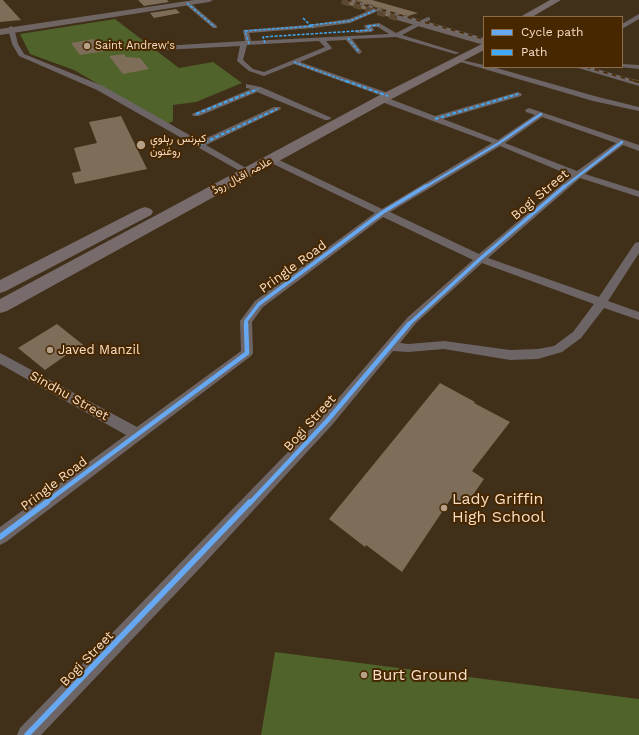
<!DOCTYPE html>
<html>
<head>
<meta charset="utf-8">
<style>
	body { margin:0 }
	#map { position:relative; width:639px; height:735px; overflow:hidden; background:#402f19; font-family:"Work Sans",sans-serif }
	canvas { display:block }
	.legend { position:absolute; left:483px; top:16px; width:140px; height:52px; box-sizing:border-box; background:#462700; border:1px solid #8c704e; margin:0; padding:5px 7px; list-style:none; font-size:12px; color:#f6ddc4 }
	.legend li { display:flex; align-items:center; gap:8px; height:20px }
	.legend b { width:20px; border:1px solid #8c704e }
</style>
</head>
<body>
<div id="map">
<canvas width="639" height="735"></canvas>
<ul class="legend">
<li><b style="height:5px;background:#66a8f1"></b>Cycle path</li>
<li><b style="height:5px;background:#3fa9f5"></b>Path</li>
</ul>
</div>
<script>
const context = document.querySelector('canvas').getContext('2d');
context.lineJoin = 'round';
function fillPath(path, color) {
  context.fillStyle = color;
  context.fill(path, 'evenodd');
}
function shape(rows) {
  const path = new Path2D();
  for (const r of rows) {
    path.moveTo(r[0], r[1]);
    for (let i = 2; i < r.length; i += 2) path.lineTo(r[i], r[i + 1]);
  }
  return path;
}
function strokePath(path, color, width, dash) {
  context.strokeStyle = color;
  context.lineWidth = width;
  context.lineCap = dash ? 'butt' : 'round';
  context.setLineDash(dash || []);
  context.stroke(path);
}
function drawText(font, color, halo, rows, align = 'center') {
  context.font = font + ' "Work Sans",Vazirmatn,sans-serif';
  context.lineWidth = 4;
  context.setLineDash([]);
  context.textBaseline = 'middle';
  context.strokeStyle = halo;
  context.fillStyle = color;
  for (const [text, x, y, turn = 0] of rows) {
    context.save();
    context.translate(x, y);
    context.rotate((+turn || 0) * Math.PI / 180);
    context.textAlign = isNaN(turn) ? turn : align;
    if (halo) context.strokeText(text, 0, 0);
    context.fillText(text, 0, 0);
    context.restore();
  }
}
fillPath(shape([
	[115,19,179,68,213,62,242,83,196,102,173,105,173,121,167,124,74,70,30,54,20,34],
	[275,652,639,699,639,735,261,735]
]), '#50632a');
fillPath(shape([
	[0,0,3,0,21,20,0,22],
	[138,0,167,0,169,2,144,6],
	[343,0,372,0,418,13,408,16,397,14,395,19,377,13,380,10,377,7,366,10,342,3],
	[176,9,180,13,154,18,150,13],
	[94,39,105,51,80,55,71,43],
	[124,54,126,57,140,58,149,69,123,74,109,56],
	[121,116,147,169,75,184,72,173,81,171,74,148,97,143,89,122],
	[57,324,87,348,77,355,72,351,45,370,18,348],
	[440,383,475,402,474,403,510,422,472,471,484,479,466,505,452,497,402,572,366,545,365,547,329,519]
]), '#7e6d59');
strokePath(shape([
	[342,0,400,18]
]), '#5b4933', 8, [8, 4.5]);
fillPath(shape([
	[185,2,189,2,217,26,217,28,213,28,185,4,185,2],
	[376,8,379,10,378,11,350,23,313,28,249,33,251,41,389,34,378,27,372,27,374,30,371,32,357,33,354,31,366,29,364,26,365,25,379,23,396,33,428,17,430,18,430,20,402,35,460,53,455,54,396,37,352,39,362,52,359,54,357,53,346,40,326,41,332,48,331,49,300,62,391,94,392,96,388,98,294,64,264,76,249,71,237,61,240,46,162,50,159,48,162,46,245,41,243,30,308,25,349,19,376,8],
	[319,41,325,47,264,72,253,69,243,60,247,45,319,41],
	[639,14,639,19,622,29,622,24,639,14],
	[11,26,14,28,18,44,24,54,103,86,200,141,274,107,280,107,281,109,206,145,253,172,248,175,245,174,97,90,19,56,12,44,8,28,11,26],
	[457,59,484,65,484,67,493,67,598,97,639,107,639,111,593,101,457,61,457,59],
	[622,64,639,65,639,69,620,67,622,67,622,64],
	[575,67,586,67,639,82,639,86,575,67],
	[246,84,261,87,332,118,328,120,325,120,257,92,199,116,193,116,192,114,251,89,246,88,246,84],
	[518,92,522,94,521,96,443,119,498,140,535,115,526,112,525,110,529,108,639,145,639,151,623,145,585,174,639,191,639,197,580,178,488,258,599,297,635,243,639,242,639,253,608,301,639,312,639,320,604,308,581,338,562,352,538,359,510,360,444,349,408,352,393,351,332,425,201,567,41,735,17,735,20,728,322,417,408,317,473,260,383,217,263,307,252,322,253,353,251,356,6,542,0,545,0,527,126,435,0,364,0,353,137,427,241,351,240,321,255,301,375,213,269,162,268,160,269,158,275,158,382,209,492,143,379,101,379,97,385,97,435,116,518,92],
	[542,117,616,143,577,171,505,143,542,117],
	[500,146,572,176,479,254,390,212,500,146],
	[482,263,594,304,573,332,554,346,538,349,510,350,444,341,408,344,400,343,416,323,482,263]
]), '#6d6565');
fillPath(shape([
	[194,0,213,0,209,2,0,35,0,29,194,0],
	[397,16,403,16,484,39,484,45,397,20,397,16]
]), '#6f6664');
fillPath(shape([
	[550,0,561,0,532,17,520,17,550,0],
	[484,43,484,50,386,102,7,311,0,313,0,299,378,96,484,43],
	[145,207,151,209,153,212,151,215,6,291,0,293,0,280,139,209,145,207]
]), '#776c6b');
const railFar1 = shape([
	[347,0,484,39],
	[586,67,638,82]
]);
const rail = shape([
	[634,81,639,82]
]);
strokePath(railFar1, '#736a64', 2);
strokePath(rail, '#736a64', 3);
strokePath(railFar1, '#462700', 1.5, [4.5]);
strokePath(rail, '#462700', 2, [5.5]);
strokePath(shape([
	[187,3,215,27],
	[303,18,313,28],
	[311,25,350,21,376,10],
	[348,38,359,52],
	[265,43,263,37,371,30,367,26,379,25],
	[249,44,245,31,313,26],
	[294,62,348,82]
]), '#3fa9f5', 1.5, [3, 1.5]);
strokePath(shape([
	[346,81,388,96],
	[196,114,258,89],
	[435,119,518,94],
	[199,145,277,109]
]), '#3fa9f5', 2, [4, 2]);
strokePath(shape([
	[425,187,499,143,541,114],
	[564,187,622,142]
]), '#66a8f1', 2.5);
strokePath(shape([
	[246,325,246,321,259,304,383,212,426,186],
	[408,325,480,259,565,186]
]), '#66a8f1', 3.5);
strokePath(shape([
	[45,503,247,353,246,324],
	[250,503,327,421,409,324]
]), '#66a8f1', 4.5);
strokePath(shape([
	[0,537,47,502],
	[27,735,250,502]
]), '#66a8f1', 5.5);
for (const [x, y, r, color] of [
	[87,46,4,"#b6a088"],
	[141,145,5,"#b6a088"],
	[50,350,4,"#b6a088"],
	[444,508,4,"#b6a088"],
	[364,675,4,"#b6a088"]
]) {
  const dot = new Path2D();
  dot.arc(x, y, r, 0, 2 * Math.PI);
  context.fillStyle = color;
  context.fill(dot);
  strokePath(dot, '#462700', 1.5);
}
drawText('11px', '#f6ddc4', '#462700', [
	["Saint Andrew's",95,46],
	["کېرنس رېلوې",150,139],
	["روغتون",150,152]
], 'left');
drawText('11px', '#f6ddc4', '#462700', [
	["علامہ اقبال روڈ",242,176,-28]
]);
drawText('13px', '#f6ddc4', '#462700', [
	["Bogi Street",540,195,-40],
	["Pringle Road",293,267,-36],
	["Sindhu Street",69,396,29],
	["Bogi Street",310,423,-48],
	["Pringle Road",54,484,-37],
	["Bogi Street",87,659,-46]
]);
drawText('13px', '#f6ddc4', '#462700', [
	["Javed Manzil",58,350]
], 'left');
drawText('16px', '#f6ddc4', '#462700', [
	["Lady Griffin",452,499],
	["High School",452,517],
	["Burt Ground",372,675]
], 'left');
</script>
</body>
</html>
